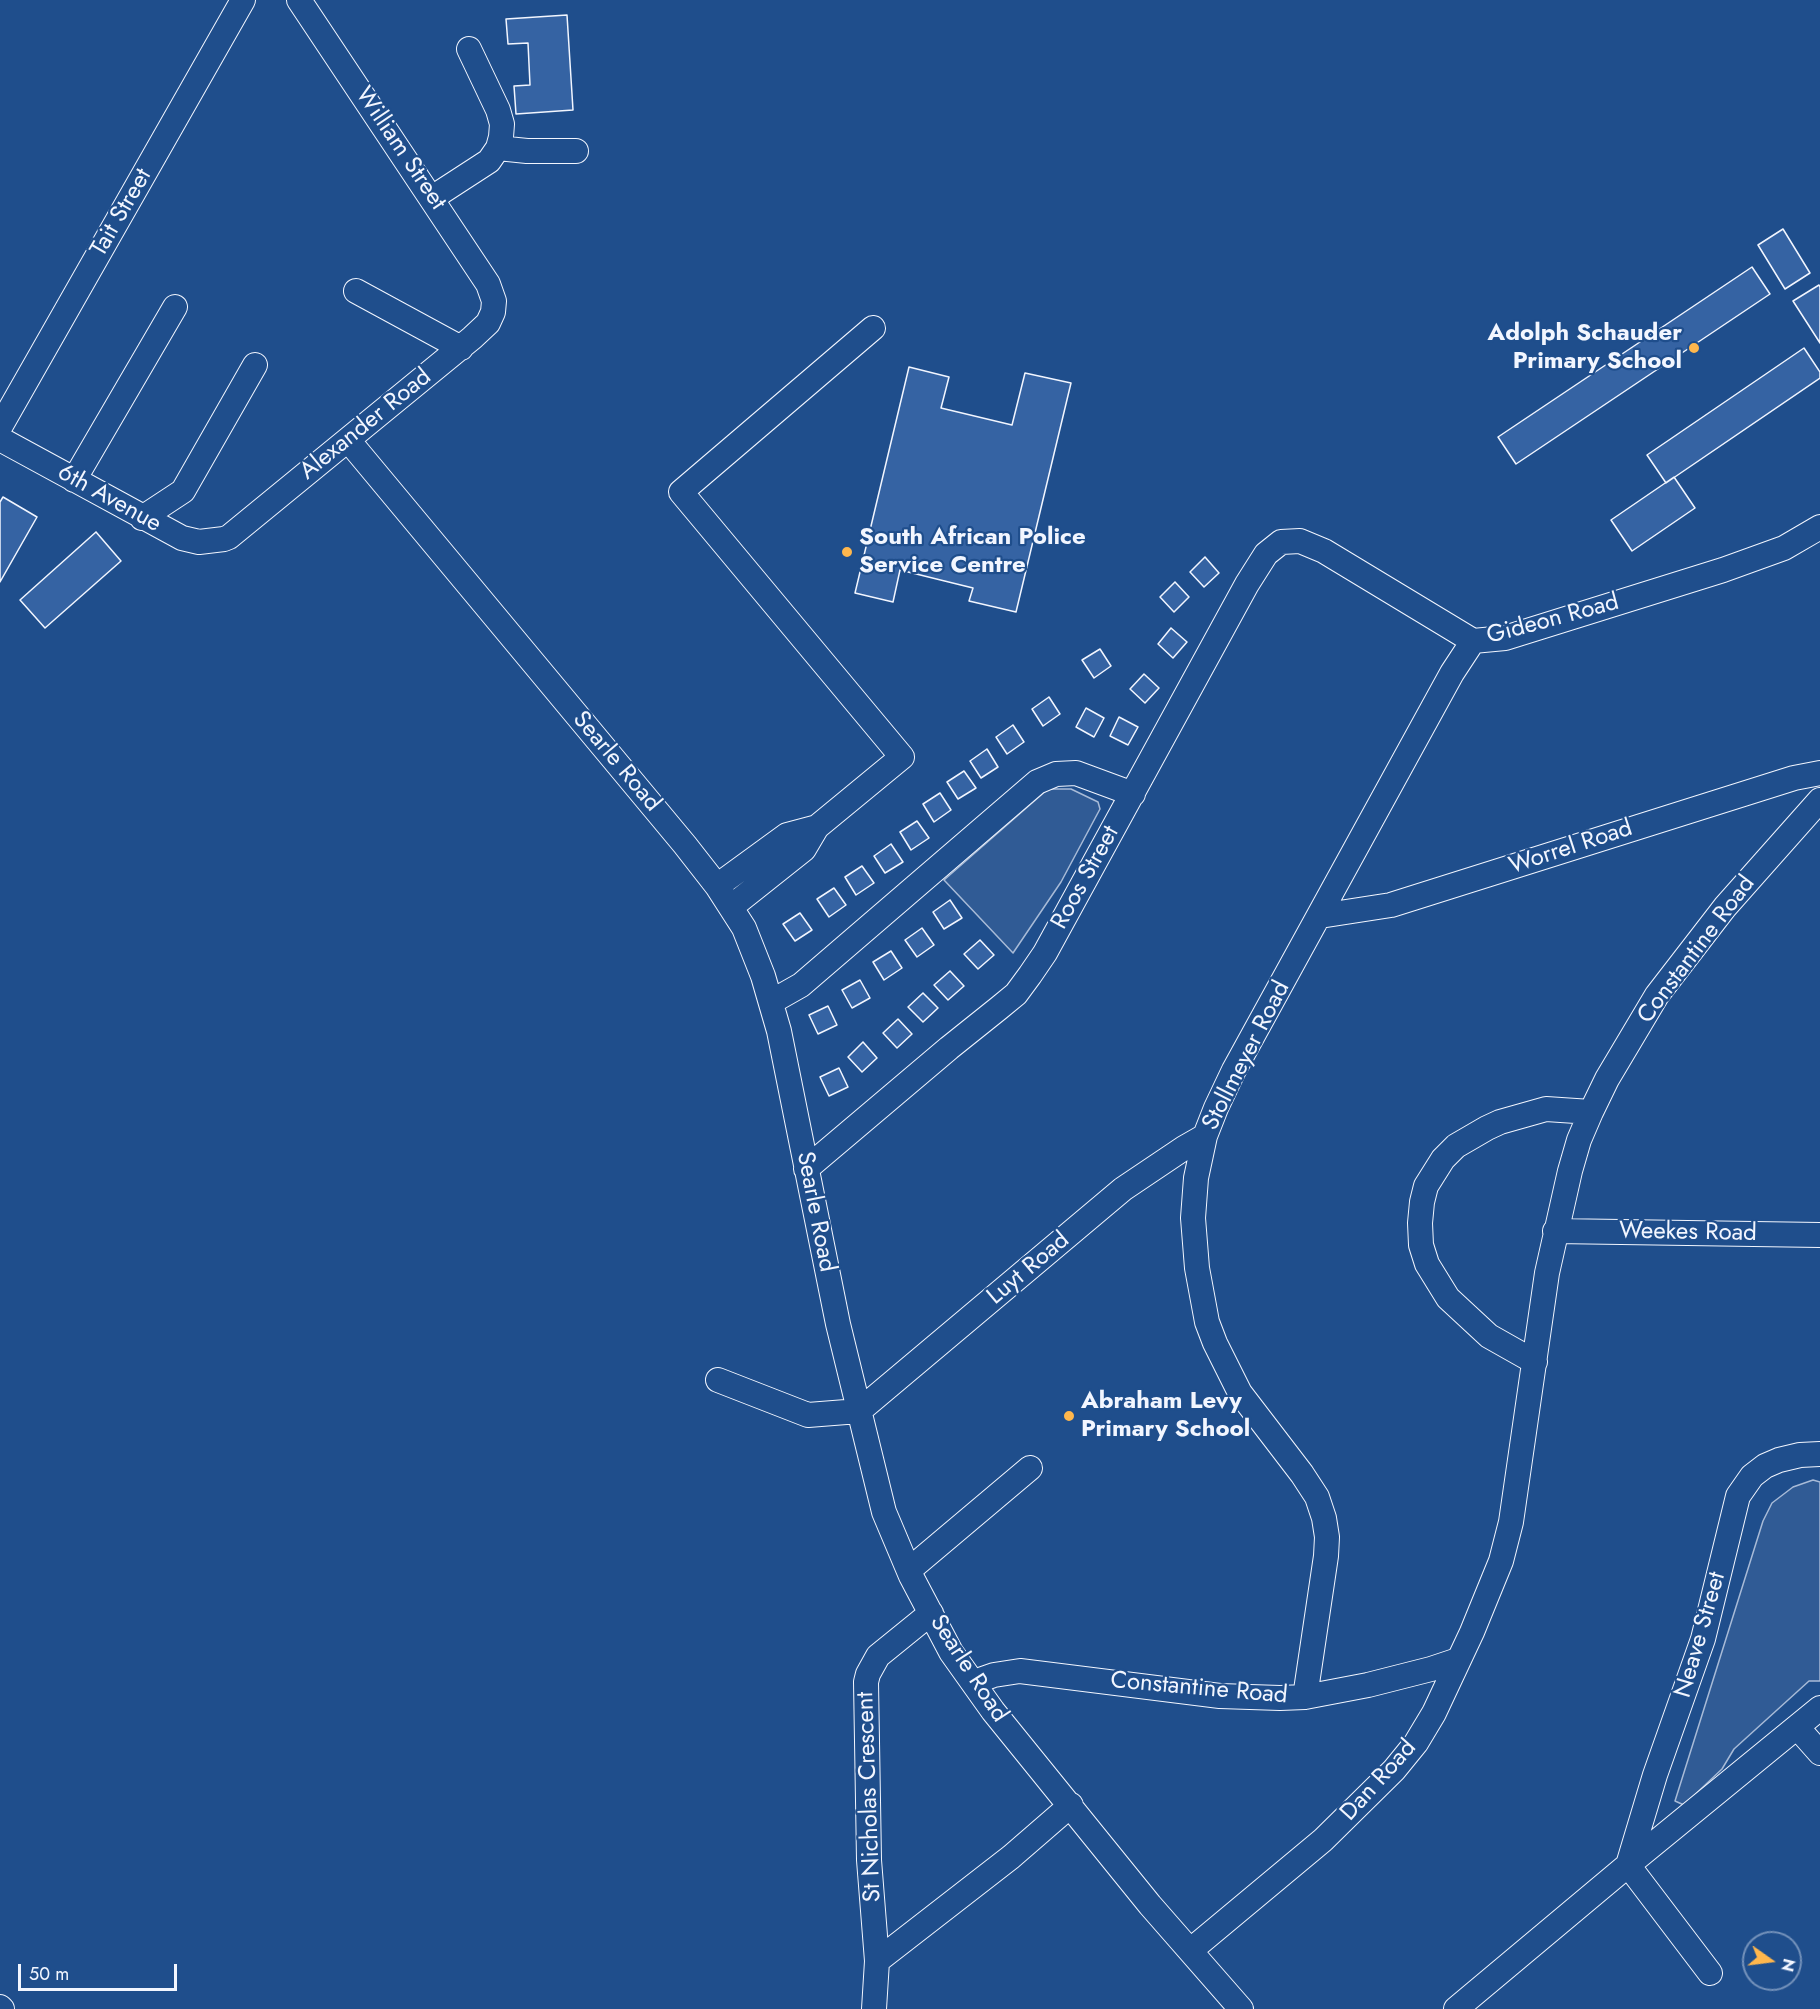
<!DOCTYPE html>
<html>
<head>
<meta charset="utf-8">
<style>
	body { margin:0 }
	#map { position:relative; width:1820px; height:2009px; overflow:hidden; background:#1f4e8c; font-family:Jost,sans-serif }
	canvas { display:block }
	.north { position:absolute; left:1742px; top:1931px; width:60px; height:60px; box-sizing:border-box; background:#1f4e8c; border:2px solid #7391ba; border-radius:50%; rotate:104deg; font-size:16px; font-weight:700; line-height:24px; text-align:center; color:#f2f6ff }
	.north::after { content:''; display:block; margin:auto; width:21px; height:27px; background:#ffb74d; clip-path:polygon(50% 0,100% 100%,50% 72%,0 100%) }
	.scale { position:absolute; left:18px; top:1964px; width:159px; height:27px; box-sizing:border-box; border:3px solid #f2f6ff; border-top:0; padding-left:8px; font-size:18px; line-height:21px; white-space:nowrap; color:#f2f6ff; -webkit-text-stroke:4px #1f4e8c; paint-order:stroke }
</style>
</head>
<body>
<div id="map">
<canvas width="1820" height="2009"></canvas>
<div class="north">N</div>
<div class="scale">50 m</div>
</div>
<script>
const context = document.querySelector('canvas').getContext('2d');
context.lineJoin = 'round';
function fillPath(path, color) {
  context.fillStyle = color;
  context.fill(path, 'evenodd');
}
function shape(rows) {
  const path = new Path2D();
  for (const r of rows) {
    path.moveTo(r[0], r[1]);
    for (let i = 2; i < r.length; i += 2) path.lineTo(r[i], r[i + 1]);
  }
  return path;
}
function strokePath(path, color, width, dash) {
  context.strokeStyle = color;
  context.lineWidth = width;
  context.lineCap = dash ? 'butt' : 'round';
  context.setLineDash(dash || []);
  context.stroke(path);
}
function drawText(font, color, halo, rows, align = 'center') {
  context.font = font + ' Jost,sans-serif';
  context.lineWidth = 4.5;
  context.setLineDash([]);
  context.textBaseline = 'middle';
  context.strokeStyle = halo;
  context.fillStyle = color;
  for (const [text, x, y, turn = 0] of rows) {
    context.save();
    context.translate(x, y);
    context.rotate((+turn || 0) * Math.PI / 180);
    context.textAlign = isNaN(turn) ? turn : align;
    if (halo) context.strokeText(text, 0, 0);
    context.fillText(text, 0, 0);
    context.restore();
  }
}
const built = shape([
	[1048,789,1071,789,1098,802,1100,809,1061,882,1013,953,944,880,1048,789],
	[1813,1480,1820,1482,1820,1681,1809,1681,1734,1749,1722,1769,1684,1805,1675,1801,1763,1521,1772,1503,1793,1487,1813,1480]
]);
fillPath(built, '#305b95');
strokePath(built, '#a8bbd7', 1.5);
const building = shape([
	[567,15,573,110,516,114,514,86,530,85,528,43,508,44,506,19,567,15],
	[1783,229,1810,273,1785,289,1758,245,1783,229],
	[1752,267,1770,294,1516,464,1498,437,1752,267],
	[1819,285,1820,287,1820,343,1793,301,1819,285],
	[1804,348,1820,372,1820,378,1666,483,1647,455,1804,348],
	[909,367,949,377,941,408,1012,425,1025,373,1071,383,1016,612,969,601,973,588,900,570,893,602,855,593,909,367],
	[1674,477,1695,508,1632,551,1611,520,1674,477],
	[3,497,37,517,0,582,0,502,3,497],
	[96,532,121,561,45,628,20,600,96,532],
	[1205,557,1219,573,1204,587,1190,572,1205,557],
	[1175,582,1189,597,1174,612,1160,597,1175,582],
	[1171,628,1187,642,1173,658,1158,644,1171,628],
	[1100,649,1111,666,1094,678,1082,660,1100,649],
	[1144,674,1159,688,1145,703,1130,689,1144,674],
	[1049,697,1060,714,1043,726,1032,709,1049,697],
	[1086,708,1104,718,1094,737,1076,727,1086,708],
	[1119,717,1138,727,1128,745,1110,736,1119,717],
	[1013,725,1024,742,1007,754,996,737,1013,725],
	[987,749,998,767,981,778,970,761,987,749],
	[964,771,976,788,958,799,947,782,964,771],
	[940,793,951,810,934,822,923,804,940,793],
	[917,821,929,838,911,850,900,832,917,821],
	[891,844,903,862,885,873,874,856,891,844],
	[862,866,874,883,856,895,845,877,862,866],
	[834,888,846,905,829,917,817,899,834,888],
	[950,900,962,918,944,929,933,912,950,900],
	[800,913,812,930,795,941,783,924,800,913],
	[922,928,934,945,917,957,905,940,922,928],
	[980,940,994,955,978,969,964,954,980,940],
	[891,951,902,968,884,980,873,962,891,951],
	[950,971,964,986,948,1000,934,985,950,971],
	[860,980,870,998,852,1008,842,990,860,980],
	[923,993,938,1008,923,1022,908,1007,923,993],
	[828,1006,837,1025,818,1034,809,1015,828,1006],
	[898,1019,912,1034,897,1048,883,1033,898,1019],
	[863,1042,877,1058,862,1072,848,1057,863,1042],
	[839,1068,848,1087,829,1096,820,1077,839,1068]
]);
fillPath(building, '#3563a3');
strokePath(building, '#f2f6ff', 1.5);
const minor = shape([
	[498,148,527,151,576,151],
	[432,198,489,161,498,148,501,137,502,124,498,110,469,49],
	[356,291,461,348],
	[0,427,243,0],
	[0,439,182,538,199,542,224,539,229,537,472,338,488,323,493,312,494,301,488,284,299,0],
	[348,440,685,845,717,886,744,928,763,976,779,1031,838,1324,884,1512,911,1576,951,1652,993,1711,1150,1905,1241,2009],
	[74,480,175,307],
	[142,518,183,491,255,365],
	[717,886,787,835,817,827],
	[731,907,804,849,817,827,902,757,681,492,873,328],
	[1320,916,1391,905,1794,778,1820,773],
	[771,1002,801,985,1037,782,1056,774,1076,773,1133,794],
	[806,1169,949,1048,999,1008,1016,994,1030,975,1045,953,1247,584,1266,554,1281,542,1300,541,1324,551,1473,641,1505,638,1723,570,1784,548,1820,527],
	[1555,1231,1820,1235],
	[1535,1362,1489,1336,1448,1298,1427,1264,1421,1245,1420,1223,1422,1202,1426,1186,1443,1159,1456,1146,1487,1128,1500,1122,1546,1109,1591,1112],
	[718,1380,808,1415,859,1411,1123,1189,1184,1148,1205,1136],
	[909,1570,1030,1468],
	[974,1682,994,1675,1020,1671,1220,1696,1280,1698,1305,1697,1368,1685,1431,1669,1458,1660],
	[1305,1697,1326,1556,1327,1537,1324,1518,1317,1497,1302,1474,1240,1393,1215,1343,1207,1322,1197,1268,1193,1218,1196,1178,1205,1136,1216,1108,1234,1070,1452,673,1473,641],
	[1797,1727,1820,1753],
	[1191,1950,1323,1840,1394,1770,1416,1743,1434,1713,1472,1632,1501,1561,1511,1522,1547,1273,1570,1171,1579,1140,1591,1112,1607,1079,1657,995,1725,907,1820,800],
	[877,1961,1011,1857,1071,1805],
	[1710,1973,1628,1865,1655,1775,1703,1639,1738,1496,1752,1476,1765,1466,1779,1460,1800,1455,1820,1454],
	[0,2007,2,2009],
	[874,2009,877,1961,869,1860,866,1682,868,1674,878,1656,931,1613],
	[1456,2009,1628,1865,1820,1708]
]);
strokePath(minor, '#f2f6ff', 26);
strokePath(minor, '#1f4e8c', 24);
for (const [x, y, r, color] of [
	[1694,348,6,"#ffb74d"],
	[847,552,6,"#ffb74d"],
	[1069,1416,6,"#ffb74d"]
]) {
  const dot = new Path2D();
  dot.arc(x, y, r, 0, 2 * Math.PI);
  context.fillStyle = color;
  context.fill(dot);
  strokePath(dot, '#1f4e8c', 2);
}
drawText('24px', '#f2f6ff', '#1f4e8c', [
	["William Street",400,149,56],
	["Tait Street",122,213,-60],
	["Alexander Road",366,425,-39],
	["6th Avenue",109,499,29],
	["Gideon Road",1553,620,-15],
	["Searle Road",616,762,50],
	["Worrel Road",1571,848,-18],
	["Roos Street",1086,878,-61],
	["Constantine Road",1697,950,-53],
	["Stollmeyer Road",1247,1056,-63],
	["Searle Road",815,1212,79],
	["Weekes Road",1688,1233,1],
	["Luyt Road",1029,1269,-40],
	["Neave Street",1701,1635,-74],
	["Searle Road",968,1669,57],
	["Constantine Road",1199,1689,5],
	["Dan Road",1379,1781,-48],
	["St Nicholas Crescent",870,1797,-92]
]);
drawText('bold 24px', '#f2f6ff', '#1f4e8c', [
	["Adolph Schauder",1682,334,"right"],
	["Primary School",1682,362,"right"],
	["South African Police",859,538],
	["Service Centre",859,566],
	["Abraham Levy",1081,1402],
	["Primary School",1081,1430]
], 'left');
</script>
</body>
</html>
